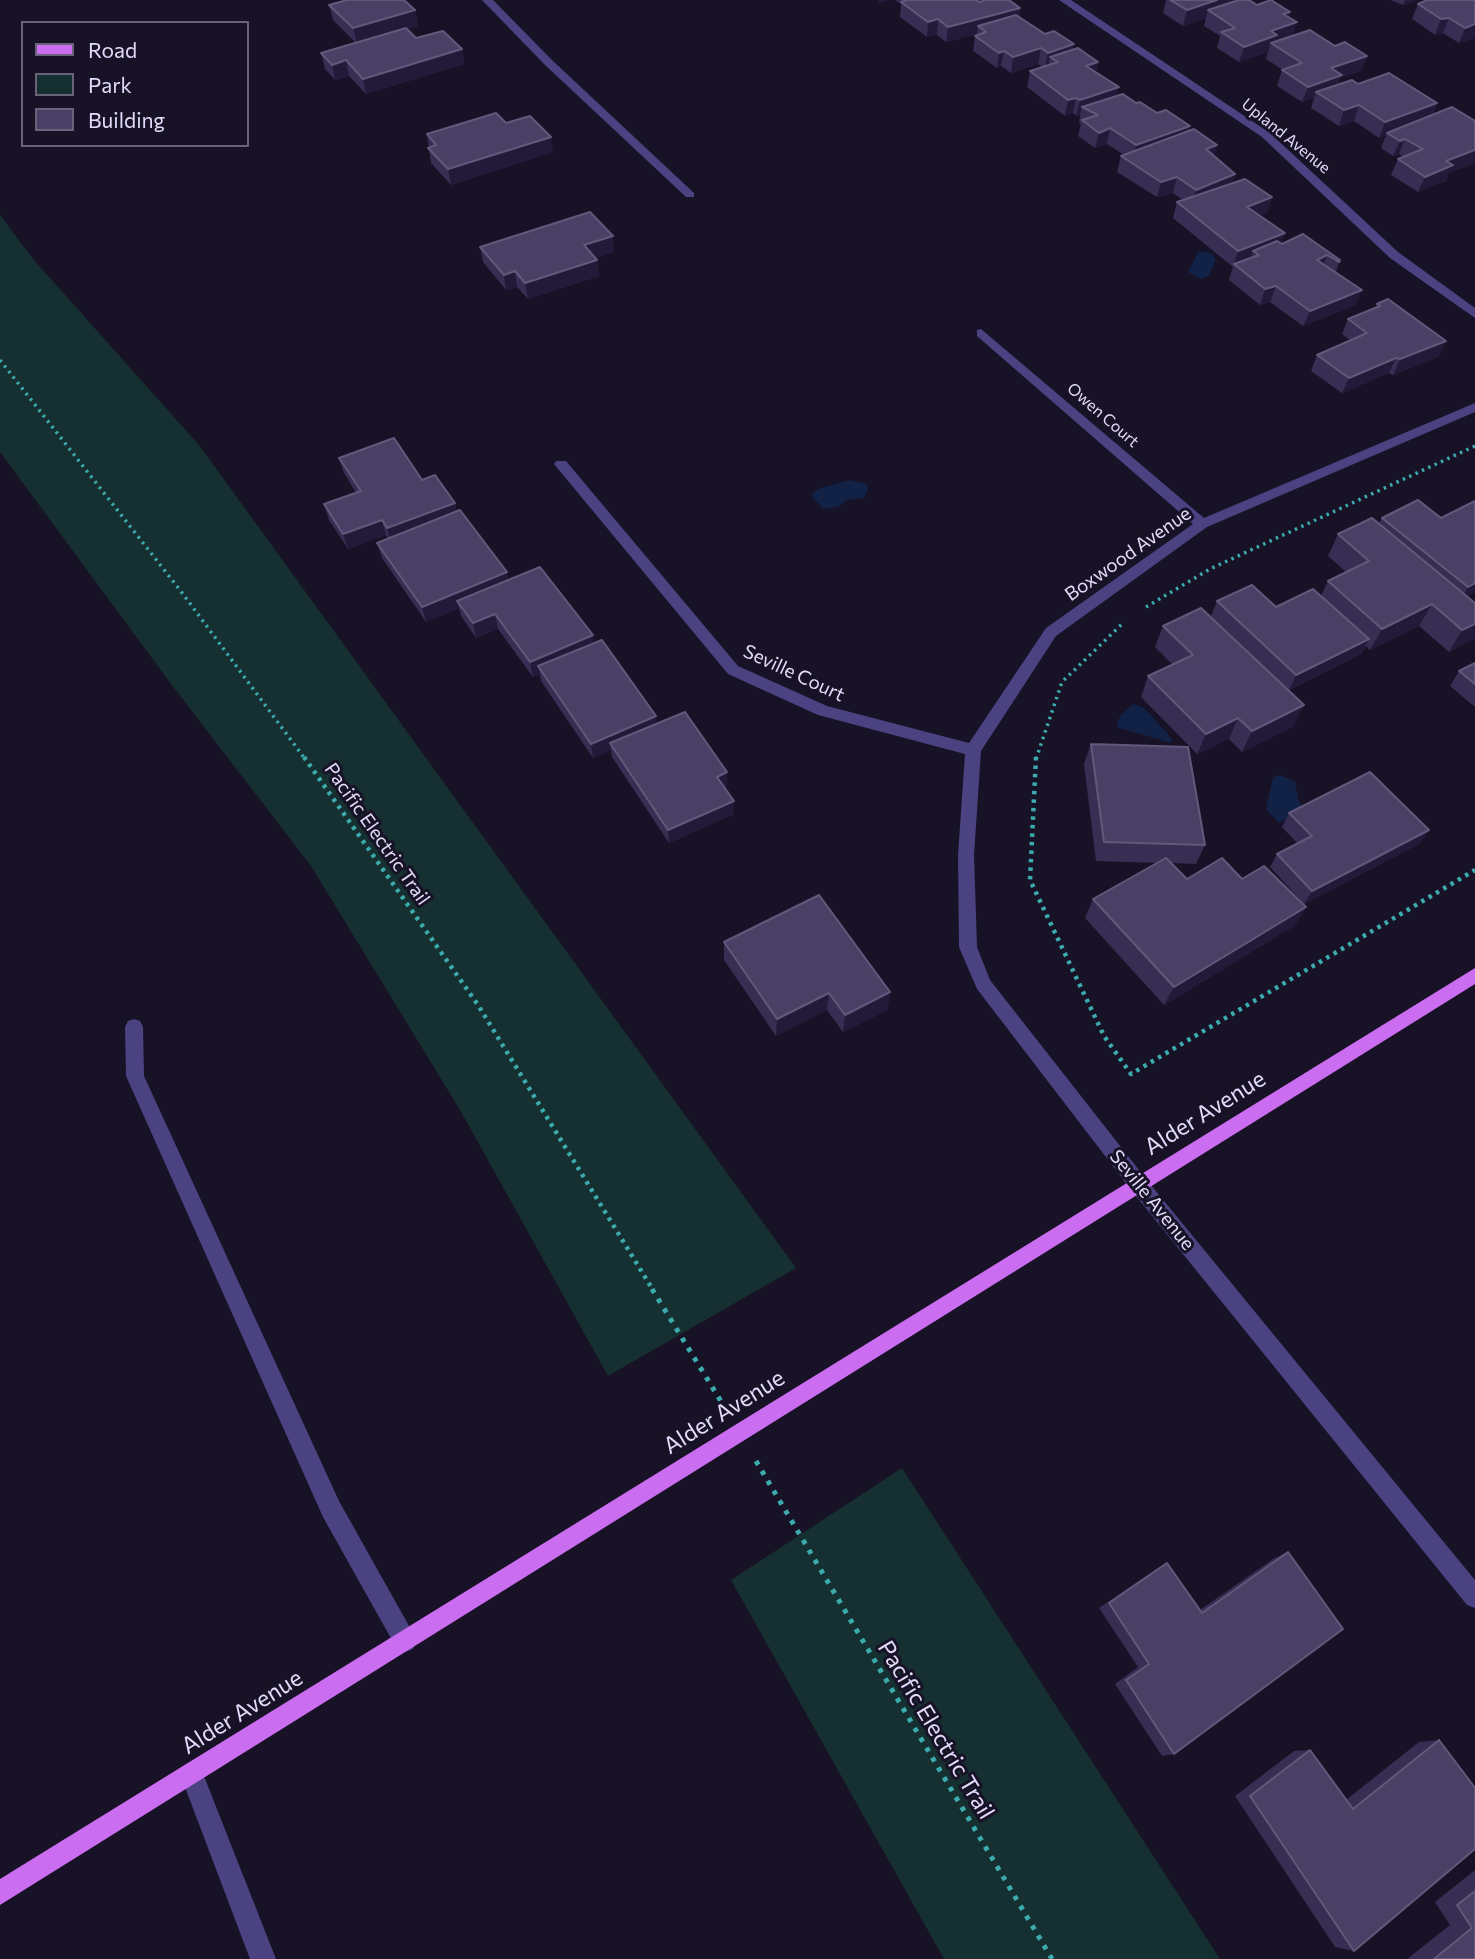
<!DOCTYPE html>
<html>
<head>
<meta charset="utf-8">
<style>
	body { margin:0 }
	#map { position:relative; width:1475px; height:1959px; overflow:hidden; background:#181226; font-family:Commissioner,sans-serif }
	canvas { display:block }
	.legend { position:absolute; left:21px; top:21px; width:228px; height:126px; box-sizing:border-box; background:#181226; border:2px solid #69627b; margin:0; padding:9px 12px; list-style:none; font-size:21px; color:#e2dbfb }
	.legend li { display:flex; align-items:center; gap:14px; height:35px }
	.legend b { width:35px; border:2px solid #69627b }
</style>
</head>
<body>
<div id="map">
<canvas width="1475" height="1959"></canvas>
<ul class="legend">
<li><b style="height:9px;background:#cb6df0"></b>Road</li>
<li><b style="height:19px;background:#162f30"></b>Park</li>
<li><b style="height:19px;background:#4a4065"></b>Building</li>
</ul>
</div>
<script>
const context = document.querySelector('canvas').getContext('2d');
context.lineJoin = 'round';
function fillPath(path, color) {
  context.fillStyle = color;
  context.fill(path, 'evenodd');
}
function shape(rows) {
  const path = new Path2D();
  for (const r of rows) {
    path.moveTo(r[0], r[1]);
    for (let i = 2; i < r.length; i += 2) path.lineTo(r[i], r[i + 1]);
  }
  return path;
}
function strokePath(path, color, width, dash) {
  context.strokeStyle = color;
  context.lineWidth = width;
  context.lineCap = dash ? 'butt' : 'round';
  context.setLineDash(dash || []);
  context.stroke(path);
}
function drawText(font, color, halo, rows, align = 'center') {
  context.font = font + ' Commissioner,sans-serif';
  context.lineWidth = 6;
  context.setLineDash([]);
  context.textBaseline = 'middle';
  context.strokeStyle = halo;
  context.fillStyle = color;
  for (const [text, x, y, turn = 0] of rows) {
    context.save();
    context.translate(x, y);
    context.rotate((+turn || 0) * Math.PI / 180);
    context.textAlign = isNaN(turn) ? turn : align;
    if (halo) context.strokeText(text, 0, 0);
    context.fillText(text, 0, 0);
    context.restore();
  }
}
fillPath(shape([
	[0,215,33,259,199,445,796,1268,608,1376,460,1110,311,866,171,684,0,452],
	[902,1468,1220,1959,944,1959,731,1580]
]), '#162f30');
fillPath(shape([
	[1199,251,1211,253,1216,259,1209,276,1201,279,1188,272],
	[849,480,867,484,868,490,864,498,847,500,838,507,824,509,813,498,812,493,818,489],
	[1133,704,1142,707,1151,715,1172,739,1171,743,1116,727,1120,716],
	[1279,775,1295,781,1298,799,1304,809,1279,823,1266,809,1273,778]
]), '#122146');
strokePath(shape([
	[0,360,183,594,305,759],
	[1146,607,1210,569,1475,446],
	[1036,759,1062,682,1122,624]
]), '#3cabae', 3.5, [2.5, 4.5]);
strokePath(shape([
	[304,757,478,1005,653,1290],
	[1036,757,1030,880,1104,1036,1131,1074,1475,870]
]), '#3cabae', 4.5, [3.5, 5]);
strokePath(shape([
	[652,1289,722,1403],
	[756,1461,1052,1959]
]), '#3cabae', 5, [4.5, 7]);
fillPath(shape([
	[482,0,493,0,552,60,694,193,694,197,686,197,544,64,482,0],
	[1059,0,1071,0,1270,133,1398,252,1475,308,1475,318,1390,258,1262,137,1059,0],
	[981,329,1204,518,1475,403,1475,412,1207,527,1056,636,981,751,974,855,977,947,990,980,1146,1179,1475,1580,1475,1608,1467,1605,1132,1191,977,989,959,947,958,855,965,754,818,715,728,674,554,464,556,461,566,461,738,666,827,706,969,743,1046,628,1193,524,977,336,977,330,981,329],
	[134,1019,140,1021,143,1027,144,1076,339,1501,413,1633,416,1641,413,1649,405,1652,397,1649,323,1517,126,1076,125,1027,128,1021,134,1019],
	[192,1762,200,1766,276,1959,250,1959,180,1774,184,1766,192,1762]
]), '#4a4281');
fillPath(shape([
	[1475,968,1475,984,0,1905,0,1879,1475,968]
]), '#cb6df0');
fillPath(shape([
	[895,0,976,0,980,2,1020,8,1019,17,1045,34,1073,50,1098,62,1096,72,1117,96,1136,103,1189,131,1217,145,1214,156,1235,174,1232,183,1272,197,1267,213,1260,215,1281,244,1303,234,1340,260,1336,272,1356,305,1303,326,1270,302,1260,305,1229,280,1233,267,1173,218,1177,202,1183,200,1173,193,1157,197,1117,172,1121,156,1124,155,1107,144,1095,148,1078,136,1081,124,1079,123,1080,115,1076,116,1073,113,1065,116,1027,87,1030,71,1043,67,1038,64,1011,73,1001,66,997,68,973,51,975,36,977,34,946,42,937,35,927,37,900,17,901,4],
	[1166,0,1249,0,1257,5,1290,12,1289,17,1293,36,1335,46,1367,56,1361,71,1340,78,1338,85,1358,84,1437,103,1432,115,1475,121,1475,163,1449,173,1446,181,1418,192,1391,175,1398,159,1404,157,1399,154,1393,156,1381,148,1386,135,1379,138,1354,121,1339,126,1311,108,1314,98,1302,102,1277,86,1282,70,1283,70,1266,59,1268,52,1239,62,1217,48,1220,36,1204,26,1206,18,1183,26,1163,13],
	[1390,0,1418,0,1403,5],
	[1475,0,1475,38,1459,43,1443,33,1435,35,1412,19,1418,4],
	[329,5,415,10,418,26,407,29,416,38,462,49,464,64,366,94,349,76,335,80,325,69,321,53,356,43,333,20],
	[506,123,553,152,451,185,431,163,427,134],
	[480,247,614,252,595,258,597,260,599,276,528,299,517,287,506,290,483,262],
	[1377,304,1446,341,1438,357,1393,375,1389,373,1342,393,1311,371,1317,355,1350,340,1342,334,1348,319,1376,307],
	[339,458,422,480,455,503,457,512,507,572,508,580,594,644,657,724,727,786,724,787,734,801,734,814,669,843,612,757,611,750,593,758,541,681,540,674,533,677,498,629,476,638,461,616,459,608,426,622,382,558,377,543,388,539,386,535,348,549,329,520,324,504,356,493,344,473],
	[1475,501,1468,597,1475,603,1475,638,1449,652,1419,626,1370,650,1366,646,1361,654,1289,690,1211,616,1217,601,1276,607,1321,596,1328,581,1346,572,1328,556,1338,534,1379,523,1382,518,1441,518],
	[1163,626,1294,726,1242,752,1229,739,1197,754,1141,697,1148,676,1173,665,1155,647],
	[1475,663,1475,707,1450,686,1459,671],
	[1091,744,1205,845,1196,864,1172,863,1187,879,1242,879,1306,907,1294,926,1164,1005,1085,918,1093,899,1157,863,1096,861,1084,764],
	[1289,813,1429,830,1419,844,1304,904,1270,867,1277,854,1298,844,1282,827],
	[724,942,890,992,887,1010,843,1032,827,1010,776,1036,724,960],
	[1288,1552,1174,1754,1162,1756,1115,1684,1138,1667,1099,1608,1156,1569,1167,1563,1200,1610,1273,1559],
	[1439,1740,1354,1951,1335,1947,1235,1796,1294,1751,1310,1750,1346,1800,1419,1742],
	[1475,1870,1475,1959,1407,1959,1450,1925,1435,1902]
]), '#382d53');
fillPath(shape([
	[878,0,892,0,878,3],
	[1217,0,1245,0,1208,10,1206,18,1183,26,1187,10],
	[1405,0,1418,0,1403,5],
	[1020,8,1018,24,978,26,977,34,946,42,948,27],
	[415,10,418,26,357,44,353,28],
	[1290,12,1286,26,1297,22,1292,38,1271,43,1268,52,1239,62,1244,47,1271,31,1283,14],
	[1449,18,1443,33,1435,35,1441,19],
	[938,19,937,35,927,37,928,22],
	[1475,24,1475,38,1459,43,1465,28],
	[1074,44,1071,60,1058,62,1050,57,1048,67,1045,68,1048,53],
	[1041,48,1038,64,1011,73,1013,57],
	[462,49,464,64,366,94,363,79],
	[1004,51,1001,66,997,68,999,53],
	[1367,56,1361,71,1340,78,1336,91,1316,92,1314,98,1302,102,1308,87,1331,68],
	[346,60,349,76,335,80,332,65],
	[1098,62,1095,77,1086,66],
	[1119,87,1115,103,1082,107,1080,115,1076,116,1080,100],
	[1076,98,1073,113,1065,116,1068,100],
	[1437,103,1430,119,1387,133,1386,135,1379,138,1385,122],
	[1359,105,1354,121,1339,126,1344,110],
	[1190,126,1186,141,1132,161,1136,145],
	[1110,128,1107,144,1095,148,1099,133],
	[551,137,553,152,451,185,448,169],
	[1405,139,1399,154,1393,156,1400,141],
	[1217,145,1213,161,1206,149],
	[1475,150,1475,163,1449,173,1446,181,1418,192,1425,177,1446,161],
	[1235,174,1231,189,1191,205,1196,190],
	[1177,177,1173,193,1157,197,1161,182],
	[1272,197,1267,213,1242,222,1247,207],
	[1285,233,1280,249,1253,251,1250,260,1234,264,1238,251],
	[613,236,614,252,586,261,584,245],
	[1327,255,1321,271,1317,260],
	[597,260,599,276,528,299,525,283],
	[515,271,517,287,506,290,504,275],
	[1276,286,1270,302,1260,305,1265,289],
	[1362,290,1356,305,1303,326,1310,311],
	[1446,341,1438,357,1393,375,1400,359],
	[1396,358,1389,373,1342,393,1349,378],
	[455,503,458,519,391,544,387,528],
	[382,520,386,535,348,549,343,534],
	[507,572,509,587,457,601,459,608,426,622,422,607],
	[1475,583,1475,593,1459,602,1468,587],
	[1432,604,1419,626,1370,650,1382,629],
	[495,614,498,629,476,638,473,623],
	[1475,624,1475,638,1449,652,1462,630],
	[593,635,594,649,538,666,540,674,533,677,530,662],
	[1369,639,1361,654,1289,690,1296,675],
	[1304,705,1294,726,1242,752,1252,731],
	[656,716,657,730,610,743,611,750,593,758,591,744],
	[1238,718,1229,739,1197,754,1206,734],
	[727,772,727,786,717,790,717,777],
	[734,801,734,814,669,843,668,830],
	[1429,830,1419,844,1304,904,1312,891],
	[1306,907,1294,926,1164,1005,1174,987],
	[890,992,887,1010,843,1032,845,1015],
	[829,993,827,1010,776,1036,777,1019]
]), '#231a39');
const building = shape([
	[347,0,404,0,415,10,353,28,329,5,347,0],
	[907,0,976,0,980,2,985,0,1009,0,1020,8,948,27,938,19,928,22,901,2,907,0],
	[1170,0,1217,0,1187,10,1170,0],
	[1239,0,1249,0,1257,5,1271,0,1290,12,1283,14,1297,22,1271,31,1277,35,1244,47,1221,32,1235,28,1208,10,1239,0],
	[1427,0,1475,0,1475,24,1465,28,1449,18,1441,19,1418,4,1427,0],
	[1016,15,1045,34,1054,31,1074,44,1048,53,1041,48,1013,57,1004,51,999,53,975,36,986,32,978,26,1016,15],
	[406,28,416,38,443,31,462,49,363,79,346,60,332,65,321,53,406,28],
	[1310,30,1335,46,1345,42,1367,56,1331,68,1342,75,1308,87,1282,70,1302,63,1271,43,1310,30],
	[1078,48,1098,62,1086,66,1119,87,1080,100,1076,98,1068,100,1030,71,1058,62,1050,57,1078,48],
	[1389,73,1437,103,1385,122,1359,105,1344,110,1316,92,1352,80,1358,84,1389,73],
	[1123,94,1136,103,1140,102,1157,113,1166,110,1190,126,1136,145,1110,128,1099,133,1082,120,1098,115,1082,107,1123,94],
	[1452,107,1475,121,1475,150,1446,161,1453,165,1425,177,1398,159,1423,149,1405,139,1400,141,1387,133,1452,107],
	[496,113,506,123,530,116,551,137,448,169,428,148,436,145,427,134,496,113],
	[1194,129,1217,145,1206,149,1235,174,1196,190,1177,177,1161,182,1121,156,1194,129],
	[1245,179,1272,197,1247,207,1285,233,1238,251,1177,202,1245,179],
	[590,212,613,236,584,245,597,260,525,283,515,271,504,275,480,247,590,212],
	[1303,234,1340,260,1339,262,1327,255,1317,260,1362,290,1310,311,1276,286,1265,289,1234,264,1259,255,1253,251,1277,241,1282,244,1303,234],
	[1388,299,1446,341,1400,359,1396,358,1349,378,1317,355,1367,333,1348,319,1380,306,1377,304,1388,299],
	[394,438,422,480,435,475,455,503,387,528,382,520,343,534,324,504,361,491,339,458,394,438],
	[1418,500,1441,518,1475,501,1475,583,1468,587,1382,518,1418,500],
	[460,510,507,572,422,607,377,543,460,510],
	[1372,518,1475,603,1475,624,1462,630,1432,604,1382,629,1328,581,1369,561,1338,534,1372,518],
	[540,567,593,635,530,662,495,614,473,623,457,601,540,567],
	[1252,585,1276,607,1313,589,1369,639,1296,675,1217,601,1252,585],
	[1201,608,1304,705,1252,731,1238,718,1206,734,1148,676,1193,655,1163,626,1201,608],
	[602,640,656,716,591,744,538,666,602,640],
	[1475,663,1475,684,1459,671,1475,663],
	[685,712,727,772,717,777,734,801,668,830,610,743,685,712],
	[1091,744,1188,747,1205,845,1104,842,1091,744],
	[1370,772,1429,830,1312,891,1277,854,1312,836,1289,813,1370,772],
	[1166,858,1187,879,1222,858,1242,879,1264,866,1306,907,1174,987,1093,899,1166,858],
	[819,895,890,992,845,1015,829,993,777,1019,724,942,819,895],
	[1288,1552,1343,1629,1174,1754,1126,1680,1149,1664,1109,1603,1167,1563,1202,1613,1288,1552],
	[1439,1740,1475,1788,1475,1849,1354,1951,1250,1796,1310,1750,1353,1809,1439,1740],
	[1475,1891,1475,1959,1434,1959,1472,1928,1457,1905,1475,1891]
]);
fillPath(building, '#4a4065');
strokePath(building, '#62587c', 2);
drawText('16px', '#e2dbfb', '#181226', [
	["Upland Avenue",1286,136,39],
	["Owen Court",1103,415,41]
]);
drawText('19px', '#e2dbfb', '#181226', [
	["Boxwood Avenue",1128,554,-35],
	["Seville Court",794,673,25],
	["Pacific Electric Trail",377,834,55],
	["Seville Avenue",1152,1200,51]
]);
drawText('23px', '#e2dbfb', '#181226', [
	["Alder Avenue",1205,1113,-32],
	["Alder Avenue",724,1412,-32],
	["Alder Avenue",242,1712,-32],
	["Pacific Electric Trail",936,1730,59]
]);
</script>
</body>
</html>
